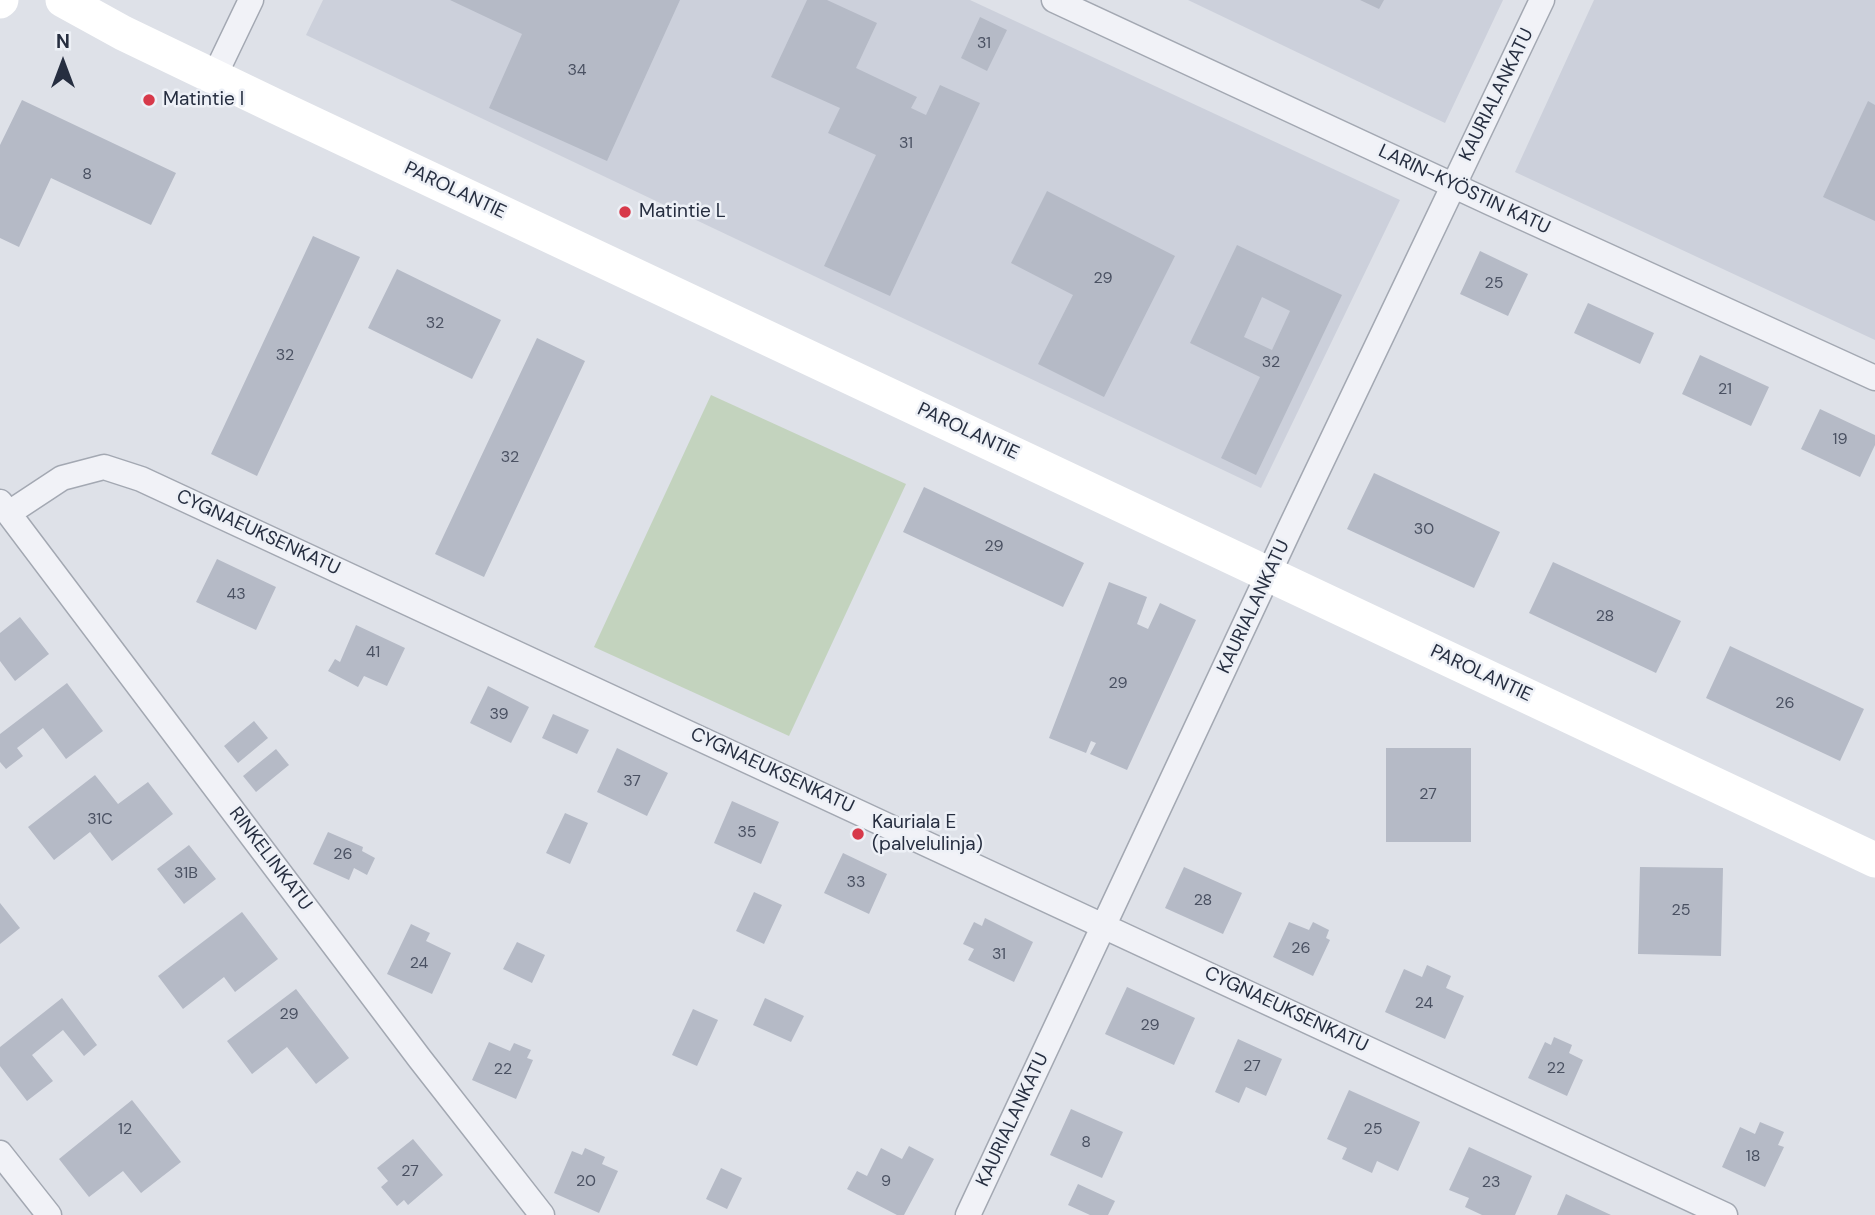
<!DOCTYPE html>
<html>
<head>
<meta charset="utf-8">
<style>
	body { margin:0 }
	#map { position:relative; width:1875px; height:1215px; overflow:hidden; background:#dee1e8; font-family:"DM Sans",sans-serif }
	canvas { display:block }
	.north { position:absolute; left:28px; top:28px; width:70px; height:70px; -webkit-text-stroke:5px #edf0f6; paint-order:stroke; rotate:0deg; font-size:19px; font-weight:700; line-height:28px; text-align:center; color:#262e40 }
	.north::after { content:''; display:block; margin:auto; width:24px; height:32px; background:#262e40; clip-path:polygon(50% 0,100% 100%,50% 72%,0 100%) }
</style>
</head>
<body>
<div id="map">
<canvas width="1875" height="1215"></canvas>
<div class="north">N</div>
</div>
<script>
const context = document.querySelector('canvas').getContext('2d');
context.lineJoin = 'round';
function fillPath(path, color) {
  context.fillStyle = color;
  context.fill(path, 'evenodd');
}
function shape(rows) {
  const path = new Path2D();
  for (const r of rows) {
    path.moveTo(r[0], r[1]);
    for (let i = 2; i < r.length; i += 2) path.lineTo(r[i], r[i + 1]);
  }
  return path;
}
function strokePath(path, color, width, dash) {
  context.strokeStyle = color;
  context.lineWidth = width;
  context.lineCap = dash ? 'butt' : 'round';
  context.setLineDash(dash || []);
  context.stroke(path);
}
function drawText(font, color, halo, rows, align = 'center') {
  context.font = font + ' "DM Sans",sans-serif';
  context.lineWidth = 5;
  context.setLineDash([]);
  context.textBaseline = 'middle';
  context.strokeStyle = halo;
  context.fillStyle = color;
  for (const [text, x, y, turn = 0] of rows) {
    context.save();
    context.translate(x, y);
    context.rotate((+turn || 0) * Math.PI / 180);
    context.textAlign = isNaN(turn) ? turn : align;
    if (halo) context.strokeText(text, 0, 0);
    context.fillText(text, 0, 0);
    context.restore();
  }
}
fillPath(shape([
	[323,0,970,0,1400,200,1261,488,306,35],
	[1188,0,1503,0,1445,123],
	[1594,0,1875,0,1875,340,1515,172]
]), '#ccd0db');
fillPath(shape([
	[711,395,906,484,789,736,594,647]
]), '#c3d3be');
fillPath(shape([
	[450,0,680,0,607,161,489,108,522,34],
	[807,0,827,0,877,23,856,68,917,97,911,108,926,115,940,85,980,103,890,296,824,266,876,155,828,133,840,108,771,77],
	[1360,0,1384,0,1379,9],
	[980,17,1007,30,987,71,961,58],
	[22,100,176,173,151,225,51,178,19,247,0,238,0,145],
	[1868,101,1875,105,1875,221,1823,197],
	[1047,191,1175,256,1104,397,1038,364,1073,295,1011,263],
	[313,236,360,257,257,476,211,454],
	[1237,245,1342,295,1256,475,1221,458,1260,377,1190,343],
	[1262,297,1290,311,1272,350,1244,337],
	[1480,251,1528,274,1508,316,1460,294],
	[397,269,501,320,472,379,368,328],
	[1588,303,1654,333,1640,364,1574,333],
	[537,338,585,361,484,577,435,554],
	[1700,355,1769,387,1751,426,1682,394],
	[1820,409,1875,435,1875,445,1860,477,1801,449],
	[1374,473,1500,532,1474,588,1347,529],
	[924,487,1084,563,1063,607,903,532],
	[217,559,276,587,256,630,196,602],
	[1553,562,1681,621,1656,673,1529,613],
	[1109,582,1147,597,1137,624,1148,629,1160,603,1196,620,1127,770,1090,754,1096,743,1091,741,1086,753,1049,738],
	[20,617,49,654,15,681,0,661,0,633],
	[356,625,405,648,387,686,364,676,358,687,328,671,335,659,340,662],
	[1730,646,1864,709,1840,761,1706,698],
	[67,683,103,731,66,759,43,728,17,748,23,756,6,769,0,762,0,734],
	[488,686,529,707,511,743,470,723],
	[553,714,589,730,577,754,542,738],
	[254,721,268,738,238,763,224,746],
	[617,748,668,773,647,816,597,792],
	[1386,748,1471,748,1471,842,1386,842],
	[276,749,289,765,256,792,243,776],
	[95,775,118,804,148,782,173,814,112,861,90,832,54,860,28,827],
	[732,801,779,822,761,864,714,843],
	[565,813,588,823,570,864,546,853],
	[328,832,363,847,362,851,375,858,367,875,354,868,349,880,313,864],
	[189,845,216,879,184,904,157,869],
	[843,853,887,874,869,914,824,893],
	[1184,867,1242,893,1223,934,1165,908],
	[1640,867,1723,868,1721,956,1638,954],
	[754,892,782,905,764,944,736,931],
	[0,903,20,928,0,944],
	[242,912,278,959,235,992,224,977,183,1009,158,976],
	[985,918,1033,942,1014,982,968,960,974,949,963,944,974,922,982,926],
	[1289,922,1309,930,1313,922,1329,930,1326,938,1330,940,1313,976,1273,957],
	[411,924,430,933,426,941,451,953,432,994,387,974],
	[517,942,545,955,532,983,503,969],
	[1427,965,1451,976,1446,988,1464,996,1445,1039,1385,1012,1404,969,1422,977],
	[1127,987,1195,1018,1174,1065,1105,1034],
	[296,989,349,1058,316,1084,287,1047,252,1074,227,1041],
	[62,998,97,1045,84,1056,63,1030,32,1055,53,1081,27,1101,0,1066,0,1047],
	[765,998,804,1016,791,1042,753,1025],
	[693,1009,718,1020,697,1066,672,1055],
	[1554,1037,1572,1045,1569,1053,1583,1060,1567,1096,1528,1078,1545,1042,1551,1045],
	[1238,1039,1282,1059,1266,1096,1246,1087,1239,1103,1215,1092],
	[489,1042,510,1051,514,1043,531,1050,527,1058,533,1060,516,1099,472,1080],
	[1349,1090,1420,1122,1398,1171,1377,1161,1372,1173,1342,1159,1347,1148,1327,1139],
	[132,1100,181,1162,141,1193,123,1171,89,1197,59,1159],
	[1071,1109,1123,1132,1102,1178,1050,1155],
	[1760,1122,1784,1132,1778,1145,1784,1147,1765,1187,1722,1167,1740,1127,1755,1134],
	[413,1139,443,1175,408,1205,404,1200,397,1206,381,1187,388,1181,377,1168],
	[909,1146,934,1159,904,1215,897,1215,847,1189,857,1171,867,1176,881,1148,902,1159],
	[1469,1147,1532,1176,1515,1215,1482,1215,1465,1207,1469,1198,1449,1190],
	[585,1148,605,1157,602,1164,618,1171,599,1213,554,1193,572,1151,582,1155],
	[721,1168,742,1178,727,1209,706,1199],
	[1078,1184,1115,1201,1108,1215,1090,1215,1068,1205],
	[1566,1194,1611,1215,1557,1215]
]), '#b5bac6');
const minor = shape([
	[1054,0,1491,203,1875,378],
	[214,77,251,0],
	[0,502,420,1059,542,1215],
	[9,513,62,478,104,467,141,479,1725,1215],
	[0,1153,49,1215],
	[968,1215,1290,528,1542,0]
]);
strokePath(minor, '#a3a8b2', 27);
strokePath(minor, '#f1f2f7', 24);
strokePath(shape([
	[63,0,123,33,277,107,1875,860],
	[0,1,1,0]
]), '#fff', 35);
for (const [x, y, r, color] of [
	[149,100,7,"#d7394a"],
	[625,212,7,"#d7394a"],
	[858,834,7,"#d7394a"]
]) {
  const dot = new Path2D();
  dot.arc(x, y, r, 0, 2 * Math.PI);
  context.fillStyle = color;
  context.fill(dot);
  strokePath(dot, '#edf0f6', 2.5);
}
drawText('16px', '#4a5162', null, [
	["31",984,44],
	["34",577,71],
	["31",906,144],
	["8",87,175],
	["29",1103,279],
	["25",1494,284],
	["32",435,324],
	["32",285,356],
	["32",1271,363],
	["21",1725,390],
	["19",1840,440],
	["32",510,458],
	["30",1424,530],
	["29",994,547],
	["43",236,595],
	["28",1605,617],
	["41",373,653],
	["29",1118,684],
	["26",1785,704],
	["39",499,715],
	["37",632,782],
	["27",1428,795],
	["31C",100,820],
	["35",747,833],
	["26",343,855],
	["31B",186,874],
	["33",856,883],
	["28",1203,901],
	["25",1681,911],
	["26",1301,949],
	["31",999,955],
	["24",419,964],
	["24",1424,1004],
	["29",289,1015],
	["29",1150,1026],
	["27",1252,1067],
	["22",1556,1069],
	["22",503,1070],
	["12",125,1130],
	["25",1373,1130],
	["8",1086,1143],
	["18",1753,1157],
	["27",410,1172],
	["20",586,1182],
	["9",886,1182],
	["23",1491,1183]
]);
drawText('19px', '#262e40', '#edf0f6', [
	["KAURIALANKATU",1497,95,-64],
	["LARIN-KYÖSTIN KATU",1464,190,25],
	["PAROLANTIE",455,191,25],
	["PAROLANTIE",968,432,25],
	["CYGNAEUKSENKATU",258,533,25],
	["KAURIALANKATU",1254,607,-65],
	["PAROLANTIE",1481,674,25],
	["CYGNAEUKSENKATU",772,771,25],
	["RINKELINKATU",270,859,53],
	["CYGNAEUKSENKATU",1286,1010,25],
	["KAURIALANKATU",1013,1120,-65]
]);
drawText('19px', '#262e40', '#edf0f6', [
	["Matintie I",163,100],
	["Matintie L",639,212],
	["Kauriala E",872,823],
	["(palvelulinja)",872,845]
], 'left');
</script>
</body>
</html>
